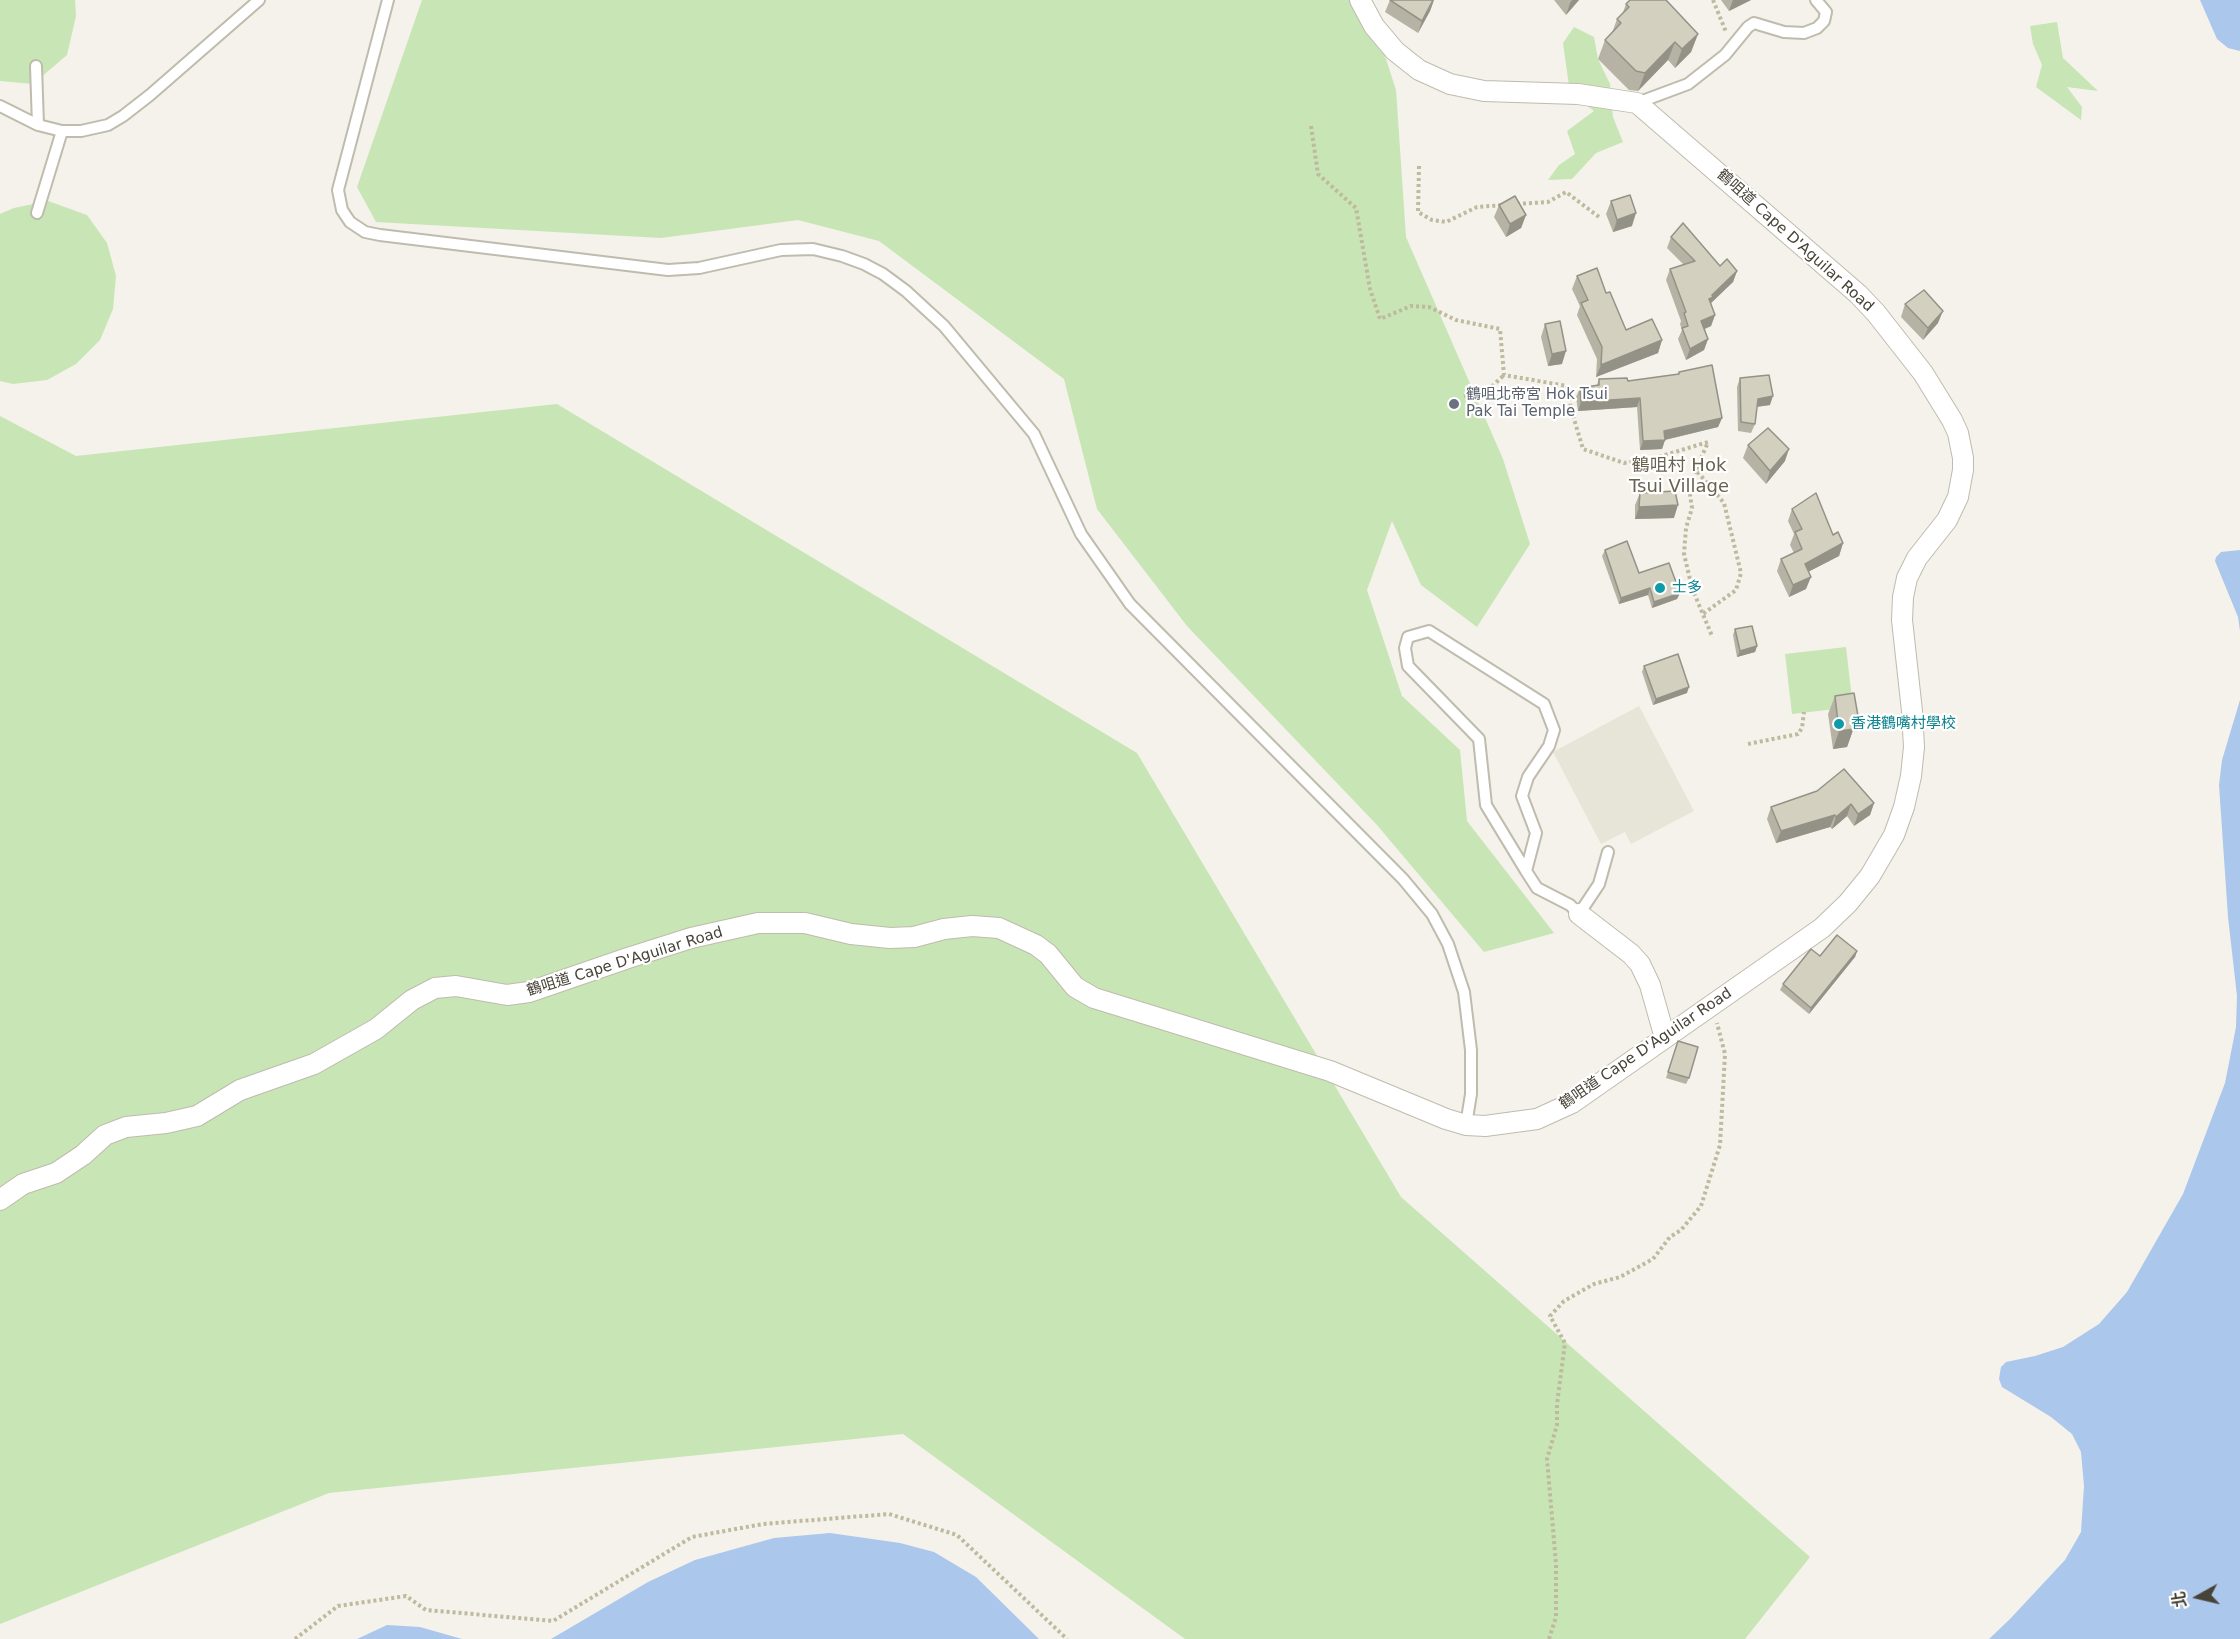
<!DOCTYPE html>
<html>
<head>
<meta charset="utf-8">
<style>
	body { margin:0 }
	#map { position:relative; width:2240px; height:1639px; overflow:hidden; background:#f4f2ea; font-family:"DejaVu Sans","Noto Sans TC",sans-serif }
	canvas { display:block }
	.north { position:absolute; left:2168px; top:1567px; width:60px; height:60px; -webkit-text-stroke:4px #fff; paint-order:stroke; rotate:262deg; font-size:16px; font-weight:700; line-height:24px; text-align:center; color:#474338 }
	.north::after { content:''; display:block; margin:auto; width:21px; height:27px; background:#474338; clip-path:polygon(50% 0,100% 100%,50% 72%,0 100%) }
</style>
</head>
<body>
<div id="map">
<canvas width="2240" height="1639"></canvas>
<div class="north">北</div>
</div>
<script>
const context = document.querySelector('canvas').getContext('2d');
context.lineJoin = 'round';
function fillPath(path, color) {
  context.fillStyle = color;
  context.fill(path, 'evenodd');
}
function shape(rows) {
  const path = new Path2D();
  for (const r of rows) {
    path.moveTo(r[0], r[1]);
    for (let i = 2; i < r.length; i += 2) path.lineTo(r[i], r[i + 1]);
  }
  return path;
}
function strokePath(path, color, width, dash) {
  context.strokeStyle = color;
  context.lineWidth = width;
  context.lineCap = dash ? 'butt' : 'round';
  context.setLineDash(dash || []);
  context.stroke(path);
}
function drawText(font, color, halo, rows, align = 'center') {
  context.font = font + ' "DejaVu Sans","Noto Sans TC",sans-serif';
  context.lineWidth = 4.5;
  context.setLineDash([]);
  context.textBaseline = 'middle';
  context.strokeStyle = halo;
  context.fillStyle = color;
  for (const [text, x, y, turn = 0] of rows) {
    context.save();
    context.translate(x, y);
    context.rotate((+turn || 0) * Math.PI / 180);
    context.textAlign = isNaN(turn) ? turn : align;
    if (halo) context.strokeText(text, 0, 0);
    context.fillText(text, 0, 0);
    context.restore();
  }
}
fillPath(shape([
	[1639,706,1694,811,1631,844,1625,832,1601,844,1553,752]
]), '#e7e5d8');
fillPath(shape([
	[0,0,75,0,76,16,67,55,33,84,0,81],
	[422,0,1367,0,1396,90,1406,237,1503,459,1530,544,1477,627,1421,585,1392,521,1367,590,1402,696,1460,750,1467,821,1554,933,1484,952,1377,825,1187,626,1097,509,1064,379,879,241,798,220,661,238,376,222,357,187],
	[2057,22,2063,58,2098,91,2067,87,2082,107,2081,120,2036,87,2042,65,2033,44,2030,26],
	[1574,27,1594,37,1598,59,1610,84,1613,117,1623,142,1596,153,1572,179,1548,180,1559,165,1575,154,1567,131,1594,111,1570,93,1563,43],
	[48,201,87,215,107,243,116,276,113,309,100,340,76,364,47,380,13,384,0,381,0,214,14,208],
	[557,404,1137,753,1401,1197,1810,1557,1745,1639,1185,1639,903,1434,329,1493,0,1624,0,416,76,456],
	[1846,647,1853,707,1792,714,1785,654]
]), '#c8e5b5');
fillPath(shape([
	[2200,0,2240,0,2240,51,2228,48,2217,39],
	[2240,550,2240,631,2238,617,2215,561,2216,557,2221,552],
	[2240,700,2240,1639,1989,1639,2010,1619,2065,1560,2081,1532,2084,1486,2081,1452,2072,1434,2051,1417,2002,1387,1999,1379,2001,1367,2006,1362,2035,1356,2063,1347,2099,1324,2127,1292,2183,1194,2225,1083,2236,1027,2237,996,2228,917,2219,785,2222,760],
	[830,1533,900,1543,934,1552,976,1577,1039,1639,551,1639,648,1582,695,1560,774,1538],
	[387,1625,420,1627,462,1639,357,1639]
]), '#abc7ec');
const lane = shape([
	[388,0,338,190,342,210,350,222,365,232,380,235,668,270,699,268,781,250,813,249,842,256,864,264,883,274,906,291,944,326,1034,434,1081,534,1130,604,1403,879,1432,914,1448,944,1464,992,1471,1050,1471,1094,1466,1125],
	[36,66,38,125],
	[1637,103,1688,84,1725,55,1748,27,1754,23,1784,32,1804,33,1817,28,1824,21,1826,12,1816,0],
	[0,106,38,125,62,131,81,131,108,125,123,116,150,95,259,0],
	[37,213,62,131],
	[1526,871,1536,833,1522,796,1528,777,1549,746,1554,730,1544,704,1429,631,1408,637,1405,648,1408,666,1479,739,1486,805,1526,871,1537,888,1570,905,1579,914,1599,884,1608,852]
]);
const street = shape([
	[1579,914,1631,954,1640,964,1650,985,1665,1038],
	[0,1200,23,1184,56,1173,83,1155,105,1135,126,1127,166,1123,197,1116,240,1090,314,1064,376,1029,412,1000,435,988,456,986,507,995,529,992,628,958,691,938,758,923,805,923,851,934,890,938,914,937,944,929,972,926,999,928,1036,945,1048,954,1075,987,1094,998,1330,1071,1446,1119,1466,1125,1485,1126,1537,1119,1572,1103,1822,928,1848,903,1870,876,1894,835,1904,807,1911,776,1914,747,1912,711,1902,620,1903,597,1907,578,1917,558,1947,520,1958,497,1963,470,1963,458,1958,433,1952,420,1923,373,1876,313,1858,294,1637,103,1578,94,1484,91,1450,84,1419,70,1395,51,1374,26,1360,0]
]);
strokePath(lane, '#bfbbad', 14);
strokePath(street, '#bfbbad', 22);
strokePath(shape([
	[1713,0,1726,32],
	[1311,126,1318,174,1356,208,1370,289,1380,319,1411,306,1429,307,1456,320,1500,329,1504,375,1567,386,1571,409,1583,449,1624,463,1655,458,1708,442,1696,470,1724,503,1741,573,1736,590,1703,614],
	[1419,166,1418,212,1432,220,1446,222,1477,207,1504,205],
	[1517,204,1548,202,1566,192,1599,217],
	[1464,396,1488,390,1504,375],
	[1696,471,1689,488,1692,508,1686,528,1684,554,1692,588,1712,636],
	[1748,744,1798,734,1802,728,1804,712],
	[295,1639,338,1606,406,1596,426,1610,553,1621,692,1537,763,1524,889,1514,957,1535,1067,1639],
	[1549,1639,1556,1617,1556,1564,1547,1459,1557,1425,1557,1404,1565,1343,1550,1316,1564,1301,1594,1284,1620,1277,1653,1259,1670,1237,1681,1230,1701,1206,1720,1145,1725,1054,1717,1023]
]), '#bfb99f', 4, [3, 3]);
strokePath(lane, '#fff', 10);
strokePath(street, '#fff', 20);
fillPath(shape([
	[1390,0,1434,0,1430,11,1418,33,1385,12],
	[1554,0,1579,0,1566,15],
	[1721,0,1751,0,1729,11],
	[1626,4,1698,34,1691,52,1675,68,1668,60,1638,91,1629,90,1598,59,1605,40,1612,33,1617,19,1622,15],
	[1611,201,1632,226,1613,232,1606,214],
	[1499,205,1526,215,1521,228,1506,237,1494,217],
	[1671,237,1720,266,1737,271,1733,282,1711,303,1715,315,1711,326,1705,329,1708,339,1704,350,1686,360,1678,339,1682,330,1680,324,1681,321,1666,280,1670,269,1684,265,1667,248],
	[1577,276,1606,293,1626,330,1662,340,1658,353,1596,377,1597,359,1577,315,1580,306,1572,289],
	[1905,304,1938,323,1923,340,1901,317],
	[1545,324,1562,364,1548,366,1541,337],
	[1679,372,1722,418,1718,427,1665,440,1662,449,1640,450,1637,407,1578,411,1576,397,1580,388,1597,385,1599,379,1628,381,1678,374],
	[1740,378,1770,405,1757,407,1755,424,1751,433,1738,431,1737,387],
	[1748,445,1785,461,1766,484,1743,458],
	[1640,493,1674,518,1635,519,1635,505],
	[1792,509,1833,535,1843,543,1839,556,1808,572,1806,589,1789,597,1777,571,1781,559,1794,553,1790,545,1794,534,1788,521],
	[1605,550,1639,573,1680,593,1677,599,1652,608,1648,595,1619,604,1602,556],
	[1735,629,1757,646,1755,652,1737,657,1733,635],
	[1644,666,1687,693,1653,705,1642,672],
	[1835,696,1858,716,1847,747,1833,749,1828,714],
	[1874,803,1870,815,1854,826,1847,816,1832,829,1830,827,1776,843,1767,819,1771,807],
	[1857,951,1855,957,1809,1014,1780,990,1783,984,1820,956],
	[1678,1041,1689,1078,1686,1084,1666,1078]
]), '#b6b3a5');
fillPath(shape([
	[1434,0,1430,11,1418,33,1422,21],
	[1572,0,1579,0,1566,15,1570,3],
	[1733,0,1751,0,1729,11],
	[1698,34,1691,52,1675,68,1682,49],
	[1675,42,1668,60,1638,91,1645,73],
	[1636,213,1632,226,1613,232,1617,220],
	[1526,215,1521,228,1506,237,1510,224],
	[1737,271,1733,282,1711,303,1709,299,1712,295],
	[1943,311,1938,323,1923,340,1928,328],
	[1715,315,1711,326,1697,332,1701,321],
	[1708,339,1704,350,1686,360,1690,349],
	[1662,340,1658,353,1596,377,1601,365],
	[1566,351,1562,364,1548,366,1552,354],
	[1773,396,1770,405,1755,407,1758,399],
	[1640,398,1637,407,1578,411,1581,402],
	[1722,418,1718,427,1664,440,1665,440,1662,449,1640,450,1643,441,1664,431],
	[1789,449,1785,461,1766,484,1770,471],
	[1678,505,1674,518,1635,519,1639,507],
	[1843,543,1839,556,1800,576,1805,564],
	[1811,577,1806,589,1789,597,1793,585],
	[1650,588,1648,595,1619,604,1621,598],
	[1680,593,1677,599,1652,608,1654,602],
	[1757,646,1755,652,1737,657,1740,651],
	[1689,687,1687,693,1653,705,1656,699],
	[1858,716,1847,747,1833,749,1839,731,1852,717],
	[1874,803,1870,815,1854,826,1858,814],
	[1851,804,1847,816,1832,829,1836,817],
	[1835,815,1830,827,1776,843,1781,831],
	[1857,951,1855,957,1809,1014,1811,1008]
]), '#949286');
const building = shape([
	[1390,0,1433,0,1422,21,1390,0],
	[1630,0,1666,0,1698,34,1682,49,1675,42,1645,73,1636,71,1605,40,1621,23,1617,19,1629,7,1626,4,1630,0],
	[1630,195,1636,213,1617,220,1611,201,1630,195],
	[1515,196,1526,215,1510,224,1499,205,1515,196],
	[1683,223,1720,266,1727,259,1737,271,1712,295,1713,297,1709,299,1715,315,1701,321,1708,339,1690,349,1682,328,1688,326,1684,313,1686,312,1670,269,1695,261,1671,237,1683,223],
	[1597,268,1606,293,1610,292,1626,330,1652,319,1662,340,1601,365,1602,347,1581,303,1588,300,1577,276,1597,268],
	[1924,290,1943,311,1928,328,1905,304,1924,290],
	[1560,321,1566,351,1552,354,1545,324,1560,321],
	[1712,365,1722,418,1664,431,1665,440,1643,441,1640,398,1581,402,1580,388,1599,385,1599,379,1627,378,1628,381,1679,374,1679,372,1712,365],
	[1769,375,1773,396,1758,399,1755,424,1741,422,1740,378,1769,375],
	[1768,428,1789,449,1770,471,1748,445,1768,428],
	[1675,491,1678,505,1639,507,1640,493,1675,491],
	[1816,493,1833,535,1838,532,1843,543,1805,564,1811,577,1793,585,1781,559,1802,549,1795,532,1802,529,1792,509,1816,493],
	[1627,541,1639,573,1669,563,1680,593,1654,602,1650,588,1621,598,1605,550,1627,541],
	[1752,626,1757,646,1740,651,1735,629,1752,626],
	[1678,654,1689,687,1656,699,1644,666,1678,654],
	[1854,693,1858,716,1852,717,1854,729,1839,731,1835,696,1854,693],
	[1844,769,1874,803,1858,814,1851,804,1836,817,1835,815,1781,831,1771,807,1817,791,1844,769],
	[1837,935,1857,951,1811,1008,1783,984,1811,949,1820,956,1837,935],
	[1678,1041,1698,1047,1689,1078,1668,1072,1678,1041]
]);
fillPath(building, '#d4d0c0');
strokePath(building, '#949286', 1.5);
for (const [x, y, r, color] of [
	[1454,404,6,"#6b7280"],
	[1660,588,6,"#0f9aa8"],
	[1839,724,6,"#0f9aa8"]
]) {
  const dot = new Path2D();
  dot.arc(x, y, r, 0, 2 * Math.PI);
  context.fillStyle = color;
  context.fill(dot);
  strokePath(dot, '#fff', 2);
}
drawText('15px', '#474338', '#fff', [
	["鶴咀道 Cape D'Aguilar Road",1795,241,42],
	["鶴咀道 Cape D'Aguilar Road",625,962,-17],
	["鶴咀道 Cape D'Aguilar Road",1646,1049,-34]
]);
drawText('15px', '#5b616d', '#fff', [
	["鶴咀北帝宮 Hok Tsui",1466,395],
	["Pak Tai Temple",1466,412]
], 'left');
drawText('15px', '#0d838f', '#fff', [
	["士多",1672,588],
	["香港鶴嘴村學校",1851,724]
], 'left');
drawText('18px', '#696350', '#fff', [
	["鶴咀村 Hok",1679,466],
	["Tsui Village",1679,487]
]);
</script>
</body>
</html>
